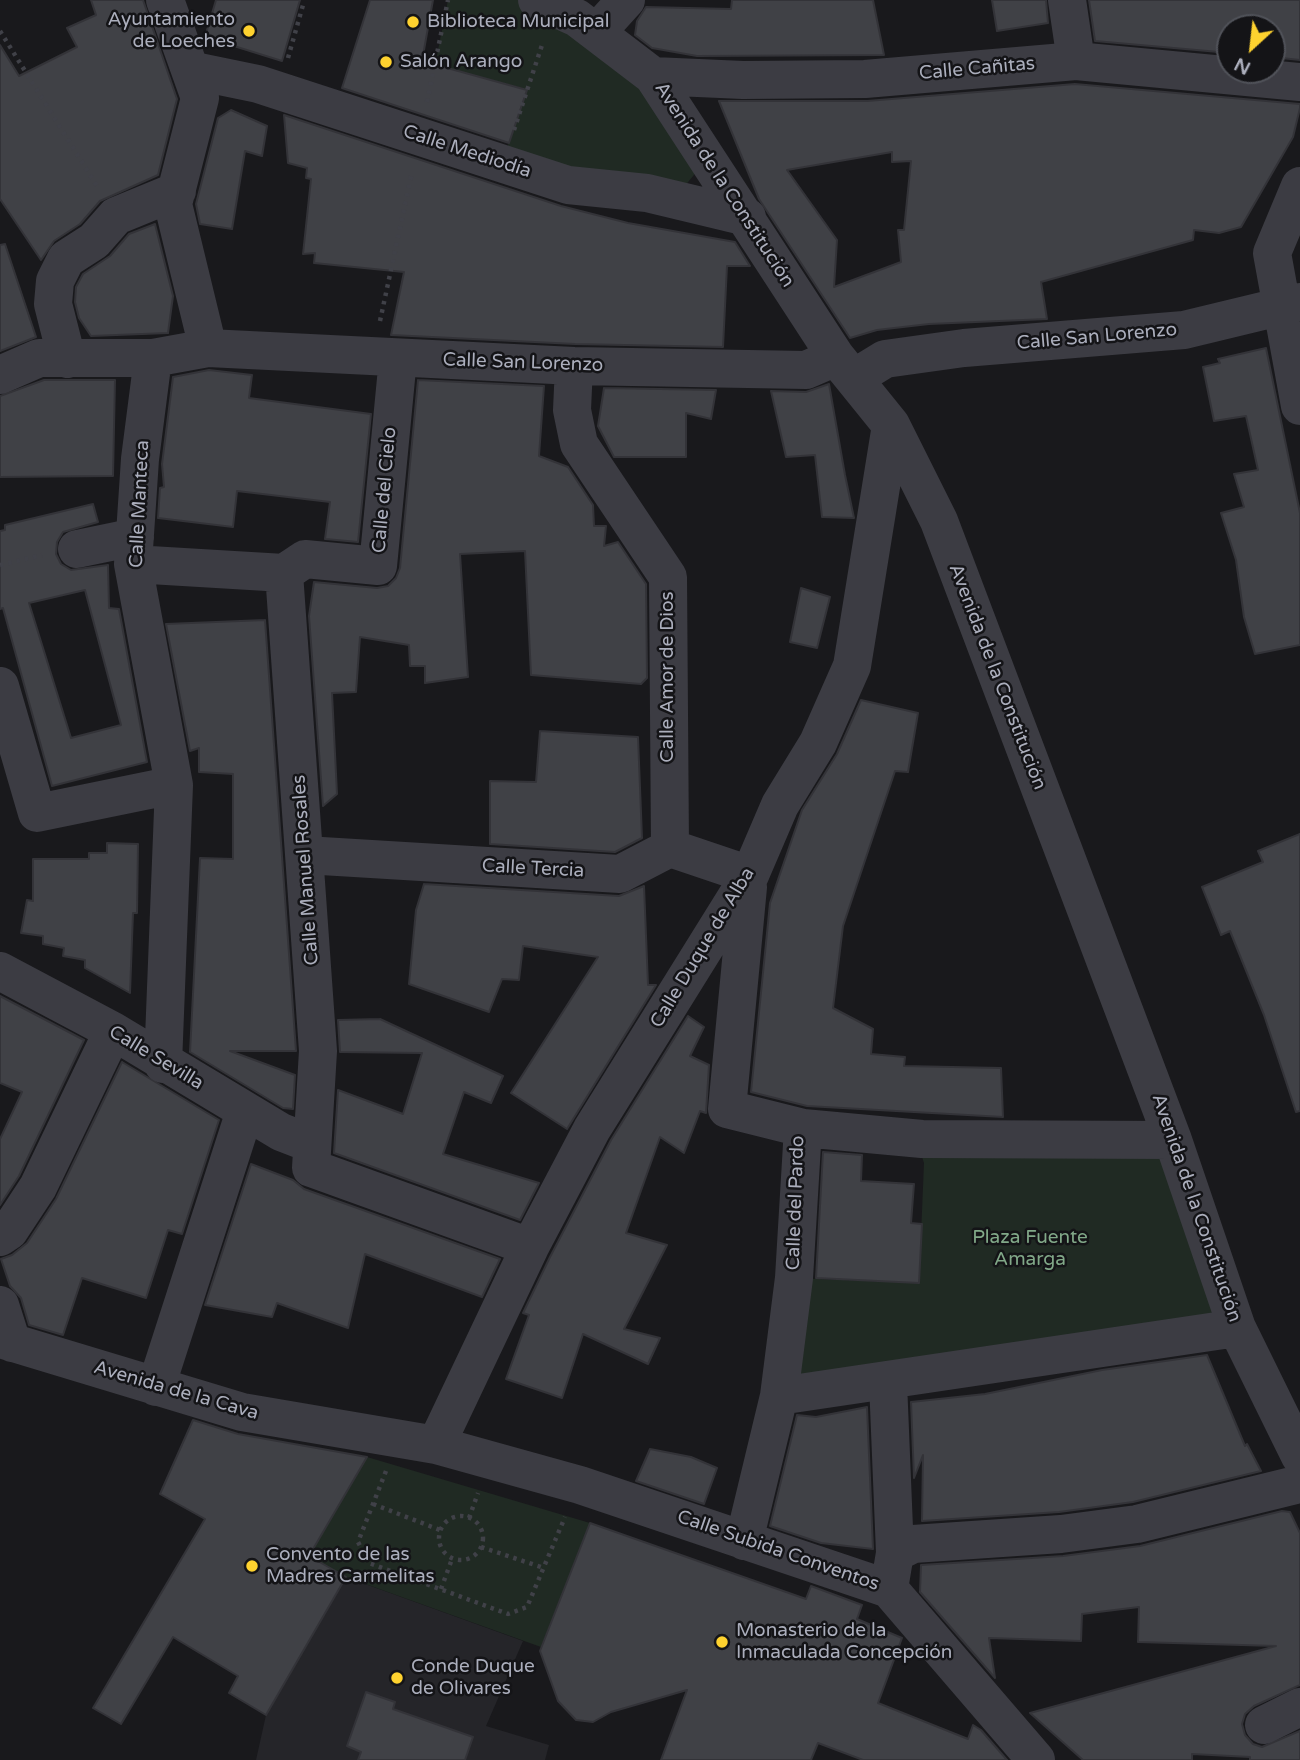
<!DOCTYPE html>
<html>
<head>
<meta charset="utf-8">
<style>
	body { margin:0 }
	#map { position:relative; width:1300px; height:1760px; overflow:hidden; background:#19191c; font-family:"Varela Round",sans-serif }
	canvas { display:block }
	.north { position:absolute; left:1216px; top:14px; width:70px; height:70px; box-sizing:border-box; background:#141417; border:2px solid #505259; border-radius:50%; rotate:207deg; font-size:19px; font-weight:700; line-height:28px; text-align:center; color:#abaebc }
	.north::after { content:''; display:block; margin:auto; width:24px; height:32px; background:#fed22f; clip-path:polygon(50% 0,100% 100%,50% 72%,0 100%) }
</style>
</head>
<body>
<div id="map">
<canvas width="1300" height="1760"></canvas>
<div class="north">N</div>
</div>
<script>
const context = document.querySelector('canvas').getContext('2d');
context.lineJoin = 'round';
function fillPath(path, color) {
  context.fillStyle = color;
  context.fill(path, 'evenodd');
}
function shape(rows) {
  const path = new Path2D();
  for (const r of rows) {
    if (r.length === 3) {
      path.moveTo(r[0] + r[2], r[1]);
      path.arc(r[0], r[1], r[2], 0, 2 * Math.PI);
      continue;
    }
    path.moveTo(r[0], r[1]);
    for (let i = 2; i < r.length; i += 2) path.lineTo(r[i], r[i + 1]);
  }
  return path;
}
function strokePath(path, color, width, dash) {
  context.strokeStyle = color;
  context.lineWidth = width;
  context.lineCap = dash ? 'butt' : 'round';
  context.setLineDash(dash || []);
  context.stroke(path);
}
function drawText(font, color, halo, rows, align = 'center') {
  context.font = font + ' "Varela Round",sans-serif';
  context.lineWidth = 5;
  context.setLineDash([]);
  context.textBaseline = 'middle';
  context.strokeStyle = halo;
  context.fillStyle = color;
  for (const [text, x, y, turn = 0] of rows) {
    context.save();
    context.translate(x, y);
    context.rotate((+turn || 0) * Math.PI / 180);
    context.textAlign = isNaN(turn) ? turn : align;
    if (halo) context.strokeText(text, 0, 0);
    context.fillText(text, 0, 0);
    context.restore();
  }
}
fillPath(shape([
	[346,1577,523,1641,486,1726,549,1745,545,1760,256,1760,266,1715]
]), '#252529');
fillPath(shape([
	[448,0,537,0,569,15,708,158,674,199,502,164,526,89,435,65],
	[916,1138,1173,1140,1237,1328,779,1396,794,1278,919,1283,924,1163],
	[367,1457,590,1523,541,1647,346,1577,309,1556]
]), '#202a23');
const building = shape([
	[91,0,143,0,177,99,158,175,100,201,80,224,54,241,41,260,0,199,0,45,19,76,77,47,67,28,96,15,91,0],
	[216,0,300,0,282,61,205,37,216,0],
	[370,0,433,0,422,61,527,90,509,143,342,88,370,0],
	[732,0,873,0,884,55,697,56,652,48,635,35,637,21,646,7,731,9,732,0],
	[992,0,1046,0,1048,23,997,31,992,0],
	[1089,0,1300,0,1300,60,1272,57,1272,28,1230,28,1230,53,1095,41,1089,0],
	[1075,84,1300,104,1300,108,1293,137,1241,227,1219,233,1194,230,1193,240,1041,282,1047,319,929,324,877,330,850,338,759,199,719,101,867,101,1075,84],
	[892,152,892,162,911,161,904,230,898,230,901,262,834,287,837,240,787,170,892,152],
	[231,110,267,126,262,156,245,151,232,229,200,224,196,204,218,118,231,110],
	[284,115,561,206,628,223,735,242,750,266,727,266,723,347,575,344,391,335,404,272,314,263,315,253,303,254,311,179,306,178,307,168,288,163,284,115],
	[155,224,173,296,168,333,91,336,79,318,75,302,76,287,83,274,110,256,129,234,155,224],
	[5,244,36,337,0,351,0,245,5,244],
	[1266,348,1300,513,1300,645,1255,654,1244,617,1236,560,1221,513,1244,507,1234,474,1258,470,1246,416,1214,421,1203,367,1220,363,1218,359,1266,348],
	[209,370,252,375,249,398,371,414,358,542,325,539,330,502,237,491,233,527,158,518,160,488,164,487,162,464,173,377,209,370],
	[44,380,115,380,113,476,0,477,0,396,44,380],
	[418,380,544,386,539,456,568,467,593,505,594,526,606,526,604,546,618,542,646,584,647,678,641,684,531,675,525,551,460,554,468,677,425,683,425,666,410,666,409,645,360,637,356,692,332,693,337,794,323,806,309,616,314,582,377,588,388,586,396,578,400,568,418,380],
	[829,384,845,475,854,518,822,517,815,455,786,457,771,391,806,392,829,384],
	[604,388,716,390,711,419,686,413,686,457,614,457,598,426,604,388],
	[93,504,98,522,63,532,57,542,56,554,61,564,71,570,108,565,109,608,119,609,147,762,52,786,3,608,0,609,0,531,5,530,5,525,93,504],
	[85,590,121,725,71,738,29,603,85,590],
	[801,588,830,597,817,648,790,642,801,588],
	[265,620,296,1051,230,1051,295,1075,293,1109,283,1108,190,1052,200,858,233,859,233,774,199,772,199,748,190,751,166,624,265,620],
	[861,700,918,713,908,772,895,771,843,926,833,1008,873,1029,871,1054,905,1057,904,1066,1001,1068,1003,1117,807,1106,751,1092,770,903,802,810,837,754,861,700],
	[540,731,638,737,642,838,615,852,490,844,490,781,536,782,540,731],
	[1300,834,1300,1111,1296,1112,1264,1015,1230,931,1221,935,1202,887,1263,862,1258,851,1300,834],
	[107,843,138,844,137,913,133,913,130,993,85,968,85,960,63,956,64,948,43,944,43,936,21,933,27,900,33,901,33,859,89,859,89,853,107,853,107,843],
	[424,884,619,896,644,886,648,985,656,985,567,1129,511,1093,598,957,523,946,519,980,502,979,489,1012,409,984,416,910,424,884],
	[0,996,84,1040,19,1176,0,1205,0,1139,22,1092,0,1083,0,996],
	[688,1016,704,1027,690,1056,709,1065,706,1113,700,1111,684,1153,660,1137,626,1233,667,1245,624,1329,660,1338,648,1364,583,1334,562,1398,506,1379,529,1315,523,1313,550,1257,611,1140,688,1016],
	[380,1019,503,1076,491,1103,464,1092,443,1154,539,1183,520,1220,334,1153,338,1090,403,1114,422,1053,340,1052,338,1020,380,1019],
	[122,1062,219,1120,182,1234,168,1230,146,1298,82,1278,63,1335,29,1325,21,1298,10,1286,1,1259,12,1255,27,1243,56,1199,122,1062],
	[823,1152,862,1155,861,1181,914,1184,911,1223,922,1224,919,1283,816,1278,823,1152],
	[251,1164,293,1180,304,1189,500,1259,482,1297,365,1254,348,1328,277,1303,272,1317,205,1305,251,1164],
	[1207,1355,1245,1446,1247,1444,1261,1471,1133,1502,1059,1512,922,1521,923,1455,914,1478,911,1402,985,1394,1102,1370,1207,1355],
	[867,1407,873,1549,821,1543,770,1526,797,1415,816,1417,867,1407],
	[193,1420,238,1434,367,1457,309,1556,346,1577,266,1715,229,1693,238,1676,173,1637,121,1724,93,1708,205,1519,160,1494,193,1420],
	[650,1449,691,1457,717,1468,704,1504,636,1481,650,1449],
	[1282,1511,1290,1512,1300,1533,1300,1685,1254,1706,1245,1714,1242,1724,1245,1735,1253,1744,1262,1747,1300,1731,1300,1760,1250,1760,1250,1757,1192,1754,1192,1760,1083,1760,1030,1713,1276,1646,1138,1642,1139,1607,1082,1614,1081,1641,989,1638,995,1678,920,1592,921,1565,1063,1556,1140,1546,1282,1511],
	[590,1523,806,1599,811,1586,862,1605,857,1619,902,1638,878,1703,968,1739,973,1725,981,1730,1007,1760,863,1760,818,1743,811,1760,661,1760,687,1690,611,1712,593,1722,576,1720,558,1701,540,1651,590,1523],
	[366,1692,395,1702,393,1709,473,1737,465,1760,358,1760,361,1752,347,1746,366,1692]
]);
fillPath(building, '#404146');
strokePath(building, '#333338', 2);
strokePath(shape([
	[0,31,97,186],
	[288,58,303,5],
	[427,102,448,0],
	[514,130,543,42],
	[380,321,412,172],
	[0,565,42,555],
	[386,1471,358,1542,369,1563,508,1614,527,1607,565,1517],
	[373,1504,440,1530],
	[461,1538,22],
	[469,1518,478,1493],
	[481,1547,544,1568],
	[441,1589,452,1559]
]), '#404148', 4.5, [3.5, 5]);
strokePath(shape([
	[537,0,577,18,653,76,836,357,891,425,939,521,1173,1140,1237,1328,1300,1456],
	[1067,0,1076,61],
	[597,32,626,0],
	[190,70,258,84,568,185,647,193,747,217],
	[653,76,743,80,865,79,1076,61,1300,82],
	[1300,186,1272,253,1300,406],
	[208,348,574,366,806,370,836,357],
	[67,359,53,304,55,281,66,259,94,241,116,216,177,191],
	[574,366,572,410,579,444,668,577,670,848],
	[0,375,39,358,153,358],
	[854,378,885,359,964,348,1184,330,1300,302],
	[77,549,135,537],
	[133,564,284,573],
	[284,573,318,1051,311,1168,530,1247],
	[284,573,305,559,378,566,398,358],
	[0,686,37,813,174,785],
	[305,855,620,874,670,848,750,875],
	[0,971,113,1031,281,1132,312,1144],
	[163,1064,174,785,133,564,140,459,153,358,208,348,173,204,200,98,165,0],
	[803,1128,922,1139,1173,1140],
	[0,1237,9,1231,38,1187,113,1031],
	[0,1305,12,1343],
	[0,1339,242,1412,436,1445,580,1485,889,1589,895,1553,913,1544,1061,1534,1137,1524,1300,1484],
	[888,1382,895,1553],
	[156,1387,245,1111],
	[779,1396,1237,1328],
	[436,1445,530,1247,592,1129,750,875,780,805,818,743,852,666,891,425],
	[744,1541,779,1396,794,1278,803,1128,727,1109,748,887],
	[889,1589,1036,1760],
	[1264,1725,1300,1707]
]), '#3c3c43', 38);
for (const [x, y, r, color] of [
	[413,22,7,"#fed22f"],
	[249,31,7,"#fed22f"],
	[386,62,7,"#fed22f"],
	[252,1566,7,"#fed22f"],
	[722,1642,7,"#fed22f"],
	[397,1678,7,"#fed22f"]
]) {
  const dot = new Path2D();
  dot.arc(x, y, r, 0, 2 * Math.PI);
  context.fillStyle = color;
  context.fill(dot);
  strokePath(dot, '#141417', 2.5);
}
drawText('19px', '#abaebc', '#141417', [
	["Ayuntamiento",235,20,"right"],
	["de Loeches",235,42,"right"],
	["Biblioteca Municipal",427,22],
	["Salón Arango",400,62],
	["Convento de las",266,1555],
	["Madres Carmelitas",266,1577],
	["Monasterio de la",736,1631],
	["Inmaculada Concepción",736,1653],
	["Conde Duque",411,1667],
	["de Olivares",411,1689]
], 'left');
drawText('19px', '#abaebc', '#141417', [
	["Calle Cañitas",977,69,-5],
	["Calle Mediodía",467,152,18],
	["Avenida de la Constitución",724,185,57],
	["Calle San Lorenzo",1097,337,-5],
	["Calle San Lorenzo",523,363,2],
	["Calle del Cielo",385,490,-85],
	["Calle Manteca",140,504,-87],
	["Calle Amor de Dios",668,677,-90],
	["Avenida de la Constitución",997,677,69],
	["Calle Tercia",533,869,3],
	["Calle Manuel Rosales",306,870,-94],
	["Calle Duque de Alba",703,948,-59],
	["Calle Sevilla",156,1058,31],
	["Calle del Pardo",796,1203,-88],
	["Avenida de la Constitución",1196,1208,71],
	["Avenida de la Cava",176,1391,16],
	["Calle Subida Conventos",778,1551,19]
]);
drawText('19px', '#81a888', '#141417', [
	["Plaza Fuente",1030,1238],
	["Amarga",1030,1260]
]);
</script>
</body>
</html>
